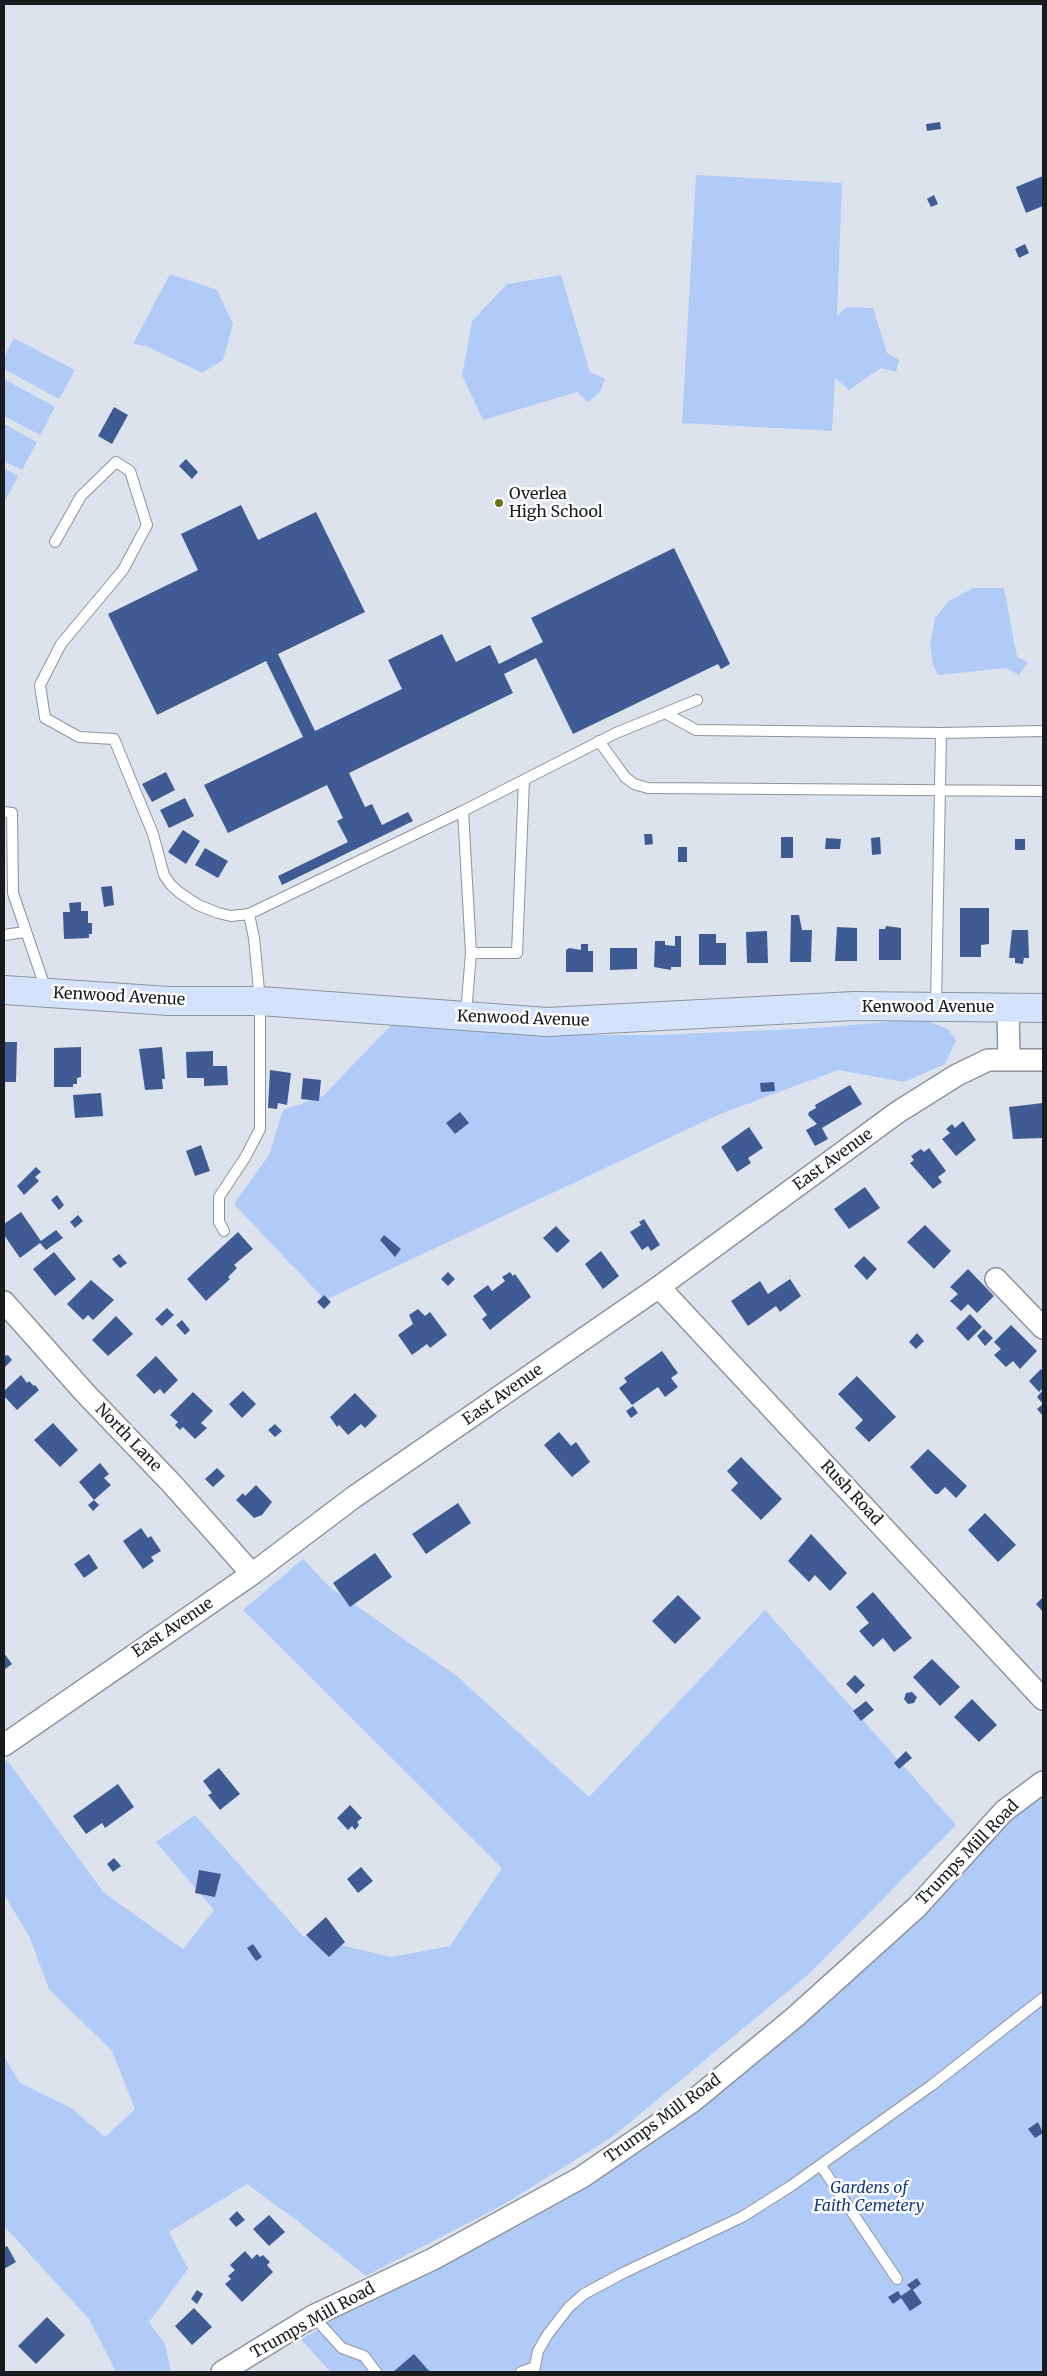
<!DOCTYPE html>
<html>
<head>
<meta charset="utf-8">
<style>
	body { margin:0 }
	#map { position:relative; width:1047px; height:2376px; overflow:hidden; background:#dde3ed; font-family:Merriweather,serif }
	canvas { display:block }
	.frame { position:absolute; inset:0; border:5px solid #191b1f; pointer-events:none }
</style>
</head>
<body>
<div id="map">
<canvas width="1047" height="2376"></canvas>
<div class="frame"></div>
</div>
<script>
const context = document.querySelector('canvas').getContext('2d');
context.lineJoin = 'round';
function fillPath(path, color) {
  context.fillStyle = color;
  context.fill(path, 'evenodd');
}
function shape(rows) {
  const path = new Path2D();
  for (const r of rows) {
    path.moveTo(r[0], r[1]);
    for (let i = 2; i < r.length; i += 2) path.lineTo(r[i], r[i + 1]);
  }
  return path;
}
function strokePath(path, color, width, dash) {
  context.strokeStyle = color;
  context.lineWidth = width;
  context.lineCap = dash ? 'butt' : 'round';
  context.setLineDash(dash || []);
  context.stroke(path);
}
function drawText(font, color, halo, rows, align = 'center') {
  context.font = font + ' Merriweather,serif';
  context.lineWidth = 5;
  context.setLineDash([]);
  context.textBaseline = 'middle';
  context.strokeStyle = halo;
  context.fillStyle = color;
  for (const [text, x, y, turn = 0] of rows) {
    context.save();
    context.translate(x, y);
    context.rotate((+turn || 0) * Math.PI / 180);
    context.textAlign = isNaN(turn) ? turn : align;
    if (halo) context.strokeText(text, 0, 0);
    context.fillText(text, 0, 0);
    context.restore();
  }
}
fillPath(shape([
	[696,175,842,183,837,316,847,307,873,308,887,353,899,360,896,372,881,368,849,390,835,378,832,431,682,423],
	[170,274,217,290,233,324,223,360,202,373,146,346,133,344],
	[561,275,590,372,605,379,600,392,588,402,577,392,483,420,462,375,472,321,507,284],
	[14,338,75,370,59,399,4,369,4,357],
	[4,379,55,407,40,435,4,416],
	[4,424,37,442,22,470,4,461],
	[4,468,18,476,4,503],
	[973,588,1004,588,1017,657,1028,662,1019,675,1006,668,938,675,933,665,930,645,935,618,949,601],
	[922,1019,948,1029,956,1040,945,1064,904,1082,838,1070,720,1114,325,1300,234,1204,269,1155,283,1110,323,1096,393,1023,529,1035,658,1035,816,1028],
	[303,1559,331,1588,458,1677,589,1797,765,1610,956,1825,810,1973,612,2137,503,2205,366,2276,299,2222,247,2184,169,2232,188,2269,149,2322,165,2344,171,2372,116,2372,89,2319,4,2226,4,2056,20,2083,71,2108,105,2137,135,2109,112,2051,49,1989,29,1936,4,1894,4,1762,7,1760,104,1893,183,1949,214,1910,156,1842,195,1815,303,1936,391,1957,450,1946,502,1868,243,1610],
	[1043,1794,1043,2372,331,2372,301,2340,347,2310,587,2183,660,2138,726,2089,809,2018,997,1833]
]), '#b1cbf9');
fillPath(shape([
	[940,122,941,129,927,131,926,124],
	[1043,176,1043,206,1026,213,1016,187],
	[934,195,938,204,931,207,927,199],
	[1025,244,1029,253,1019,258,1015,249],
	[114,407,128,415,112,444,98,436],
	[186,459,198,472,192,479,179,466],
	[241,505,258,540,316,512,365,612,278,654,315,731,402,689,388,660,442,634,456,662,490,645,499,664,543,642,531,618,674,548,730,664,721,669,718,664,573,734,536,658,504,674,513,693,349,773,365,807,372,804,382,825,408,812,413,821,282,885,278,876,348,842,337,821,343,818,327,785,228,833,204,785,303,737,266,661,157,715,108,614,198,570,181,534],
	[166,772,175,790,152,802,142,784],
	[185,798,194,816,169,828,160,810],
	[183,830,200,841,186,864,168,852],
	[644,834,652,834,653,844,645,845],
	[781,837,793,837,793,858,781,858],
	[880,837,881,854,872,855,871,838],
	[826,838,841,839,840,849,825,849],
	[1015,839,1025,839,1025,850,1015,850],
	[678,847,687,847,687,862,678,862],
	[205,848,228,861,218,878,195,865],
	[112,886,114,905,104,907,101,887],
	[81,902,81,911,88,911,88,923,92,923,92,934,89,934,89,938,64,939,63,912,70,912,69,903],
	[960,908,989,908,989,944,981,945,981,957,960,957],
	[791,915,799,915,802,930,812,930,811,962,790,962],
	[886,926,901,928,901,960,879,960,879,929,885,929],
	[837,927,857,928,857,961,835,961],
	[1012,930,1028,930,1029,958,1024,958,1023,964,1015,963,1015,958,1009,958],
	[767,931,768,963,747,963,746,932],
	[699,934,716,934,716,943,726,943,726,965,699,965],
	[675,936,681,936,681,967,671,967,671,970,654,967,655,941,665,941,665,945,675,946],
	[581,944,588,944,588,951,593,951,593,972,566,972,566,950,569,948,581,950],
	[610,948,637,948,637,969,610,970],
	[4,1042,17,1042,16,1082,4,1082],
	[81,1047,81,1077,77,1078,77,1084,73,1084,73,1087,54,1087,54,1048],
	[162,1047,165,1079,162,1079,163,1089,145,1090,139,1049],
	[213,1051,213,1066,227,1066,228,1085,204,1086,204,1078,187,1078,186,1052],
	[270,1070,291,1073,287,1105,278,1103,277,1109,268,1108],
	[303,1078,321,1080,319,1101,301,1099],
	[774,1082,775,1091,761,1092,760,1083],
	[850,1085,862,1104,822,1128,828,1139,815,1146,806,1130,817,1124,808,1115,809,1112,816,1108,815,1105],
	[101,1093,103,1116,75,1118,73,1095],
	[1043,1103,1043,1138,1013,1139,1009,1107],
	[460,1112,469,1123,455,1134,446,1123],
	[963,1121,976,1140,956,1156,942,1139,950,1133,946,1129,952,1124,955,1128],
	[749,1127,763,1148,748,1158,751,1163,737,1172,721,1147],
	[201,1145,210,1171,195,1176,186,1151],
	[929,1148,946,1171,938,1177,942,1182,933,1189,910,1163,914,1160,911,1156,921,1149,924,1152],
	[36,1167,41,1172,35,1177,39,1181,24,1195,17,1186],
	[865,1187,880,1208,849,1229,834,1209],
	[57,1195,64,1205,59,1210,51,1200],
	[21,1212,41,1241,56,1230,63,1238,46,1250,40,1243,20,1258,4,1235,4,1224],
	[78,1215,83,1221,75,1228,70,1222],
	[644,1219,660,1245,651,1251,648,1246,642,1250,630,1232,641,1225,639,1222],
	[925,1225,951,1251,934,1269,907,1242],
	[556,1226,570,1241,557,1253,543,1238],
	[238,1232,253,1249,234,1265,237,1268,228,1277,230,1279,206,1301,187,1279],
	[384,1235,401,1249,395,1257,380,1240],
	[601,1251,619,1276,603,1289,585,1264],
	[54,1252,76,1279,55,1296,33,1269],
	[119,1254,127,1263,120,1268,112,1259],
	[864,1256,877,1269,867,1280,854,1266],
	[968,1269,994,1296,977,1313,968,1304,961,1311,950,1301,958,1294,950,1287],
	[448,1272,455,1279,448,1286,441,1279],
	[510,1272,513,1276,515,1274,531,1297,490,1330,482,1319,487,1315,473,1296,488,1285,492,1291,505,1281,502,1277],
	[790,1279,801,1296,780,1312,776,1306,748,1326,731,1301,760,1281,768,1294],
	[91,1280,114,1300,93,1320,88,1315,83,1320,67,1304],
	[324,1295,331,1302,324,1309,317,1302],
	[167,1308,174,1315,162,1326,155,1319],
	[418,1309,425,1316,430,1312,447,1335,430,1348,427,1344,412,1355,398,1335,413,1324,409,1315],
	[970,1314,982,1327,968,1341,956,1328],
	[116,1316,133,1334,108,1356,92,1340],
	[182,1320,190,1330,185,1335,176,1325],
	[1011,1325,1037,1351,1020,1369,1013,1361,1006,1367,994,1355,1001,1349,994,1342],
	[984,1329,993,1338,985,1346,977,1336],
	[917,1333,924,1341,916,1349,909,1342],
	[662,1351,678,1373,671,1378,678,1387,665,1397,658,1387,632,1405,619,1388,627,1382,624,1378],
	[8,1355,12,1360,4,1368,4,1356],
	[156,1356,178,1380,164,1394,160,1389,154,1394,136,1375],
	[1041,1369,1043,1371,1043,1388,1039,1392,1029,1381],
	[21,1375,27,1383,29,1381,34,1386,35,1385,39,1390,17,1410,4,1396,4,1391],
	[857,1376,896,1417,869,1442,855,1428,863,1420,838,1394],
	[1043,1390,1043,1416,1037,1409,1043,1404,1037,1397],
	[243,1391,256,1404,242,1418,229,1404],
	[193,1392,213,1411,201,1423,207,1428,195,1439,183,1427,180,1430,175,1425,178,1422,170,1415],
	[355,1393,377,1416,365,1428,361,1424,348,1435,339,1425,337,1427,330,1417],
	[633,1406,638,1413,631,1418,626,1411],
	[53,1423,78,1450,60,1467,34,1440],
	[275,1424,282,1431,275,1437,268,1430],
	[559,1432,571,1446,576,1442,590,1462,572,1477,544,1445],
	[928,1449,967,1486,956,1498,945,1487,938,1494,935,1494,910,1467],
	[741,1457,782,1499,761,1520,731,1490,738,1483,727,1471],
	[100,1463,109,1474,104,1478,111,1485,94,1500,79,1482],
	[217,1468,225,1476,213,1487,205,1479],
	[256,1485,272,1502,262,1515,254,1518,236,1500,243,1493,245,1496],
	[94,1500,99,1505,93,1511,88,1505],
	[458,1503,471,1523,426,1554,412,1534],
	[985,1513,1016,1545,998,1562,968,1530],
	[141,1528,148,1538,151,1536,161,1551,151,1557,154,1561,143,1569,123,1541],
	[811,1534,847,1573,830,1591,815,1575,809,1582,788,1561],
	[375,1553,392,1577,350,1607,333,1583],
	[89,1554,98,1568,84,1578,74,1564],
	[873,1592,912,1638,894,1652,883,1638,873,1647,859,1631,869,1623,856,1607],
	[678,1595,701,1618,675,1644,652,1621],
	[1043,1597,1043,1612,1036,1604],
	[4,1653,12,1664,4,1670],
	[932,1659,960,1687,940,1706,913,1677],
	[855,1675,865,1685,856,1694,846,1684],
	[912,1692,917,1697,914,1703,908,1704,904,1699,906,1693],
	[972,1699,997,1725,979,1742,954,1717],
	[866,1701,874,1710,861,1721,853,1711],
	[906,1751,912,1758,899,1769,894,1763],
	[219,1768,240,1794,220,1810,208,1795,212,1793,203,1781],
	[118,1784,134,1807,105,1828,102,1823,86,1834,73,1816],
	[350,1805,362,1818,357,1822,359,1825,355,1830,352,1826,348,1830,337,1818],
	[114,1858,121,1866,113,1872,107,1864],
	[361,1867,373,1881,358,1893,347,1879],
	[199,1870,221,1874,215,1897,195,1893],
	[326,1917,345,1942,329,1957,306,1935],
	[253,1944,262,1957,256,1961,247,1948],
	[1038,2122,1043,2133,1035,2138,1028,2129],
	[237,2211,245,2220,236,2227,229,2219],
	[269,2215,285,2232,269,2246,253,2229],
	[7,2246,16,2262,4,2269,4,2248],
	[245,2251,252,2259,257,2254,260,2257,263,2255,270,2262,267,2265,273,2272,242,2302,225,2284,231,2279,228,2276,235,2270,230,2265],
	[917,2278,921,2284,913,2290,922,2303,910,2311,901,2298,893,2304,888,2297,898,2291,901,2296,911,2289,907,2285],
	[197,2290,203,2294,197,2304,191,2299],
	[194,2308,212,2327,192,2345,175,2326],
	[47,2317,65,2335,36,2364,18,2346],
	[414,2354,430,2372,393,2372]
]), '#3e5c93');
const lane = shape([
	[55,542,81,496,116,462,130,471,147,525,123,570,61,644,40,685,45,718,79,737,114,739,153,834,164,875,171,885,180,893,198,905,218,913,231,916,249,914,463,811,616,733,697,700],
	[665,713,696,730,941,733,1043,731],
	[599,741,625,777,634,784,648,788,1043,791],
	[463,811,471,953,466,1014],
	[4,812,12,813,13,893,46,990],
	[4,935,25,932],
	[471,953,517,953,524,780],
	[936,1005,941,733],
	[224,1231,219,1222,219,1197,246,1156,260,1129,260,1001,254,938,249,914],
	[821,2166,897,2279],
	[313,2316,342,2348,364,2356,376,2372],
	[521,2372,535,2367],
	[534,2372,538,2351,548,2334,569,2307,584,2294,623,2273,742,2217,791,2186,932,2085,1043,1998]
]);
const street = shape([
	[1008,1007,1009,1059],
	[996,1279,1043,1328],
	[659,1287,1043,1699],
	[4,1302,85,1393,173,1485,252,1574],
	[4,1745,252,1574,354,1497,659,1287,898,1112,957,1075,988,1060,1043,1060],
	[222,2372,313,2316,433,2259,582,2177,693,2101,795,2017,917,1907,1004,1811,1043,1782]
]);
const secondary = shape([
	[4,990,169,1001,260,1001,547,1022,854,1006,1043,1008]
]);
strokePath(lane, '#8e949e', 12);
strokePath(street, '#8e949e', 24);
strokePath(secondary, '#8e949e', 30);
strokePath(lane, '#fff', 10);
strokePath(street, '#fff', 21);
strokePath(secondary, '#d4e2fb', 28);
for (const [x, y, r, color] of [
	[499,503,5,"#6e7218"]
]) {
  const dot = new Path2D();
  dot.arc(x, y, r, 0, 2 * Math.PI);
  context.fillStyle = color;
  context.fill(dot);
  strokePath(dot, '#fff', 2);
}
drawText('16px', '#191b1f', '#fff', [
	["Overlea",509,494],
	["High School",509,512]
], 'left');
drawText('16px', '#191b1f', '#fff', [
	["Kenwood Avenue",119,997,3],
	["Kenwood Avenue",928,1007],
	["Kenwood Avenue",523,1019,2],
	["East Avenue",833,1160,-36],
	["East Avenue",503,1395,-35],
	["North Lane",128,1438,46],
	["Rush Road",851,1493,47],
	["East Avenue",173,1628,-34],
	["Trumps Mill Road",968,1853,-46],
	["Trumps Mill Road",663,2119,-36],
	["Trumps Mill Road",313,2321,-29]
]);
drawText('italic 16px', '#163a80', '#fff', [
	["Gardens of",869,2188],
	["Faith Cemetery",869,2206]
]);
</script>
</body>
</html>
